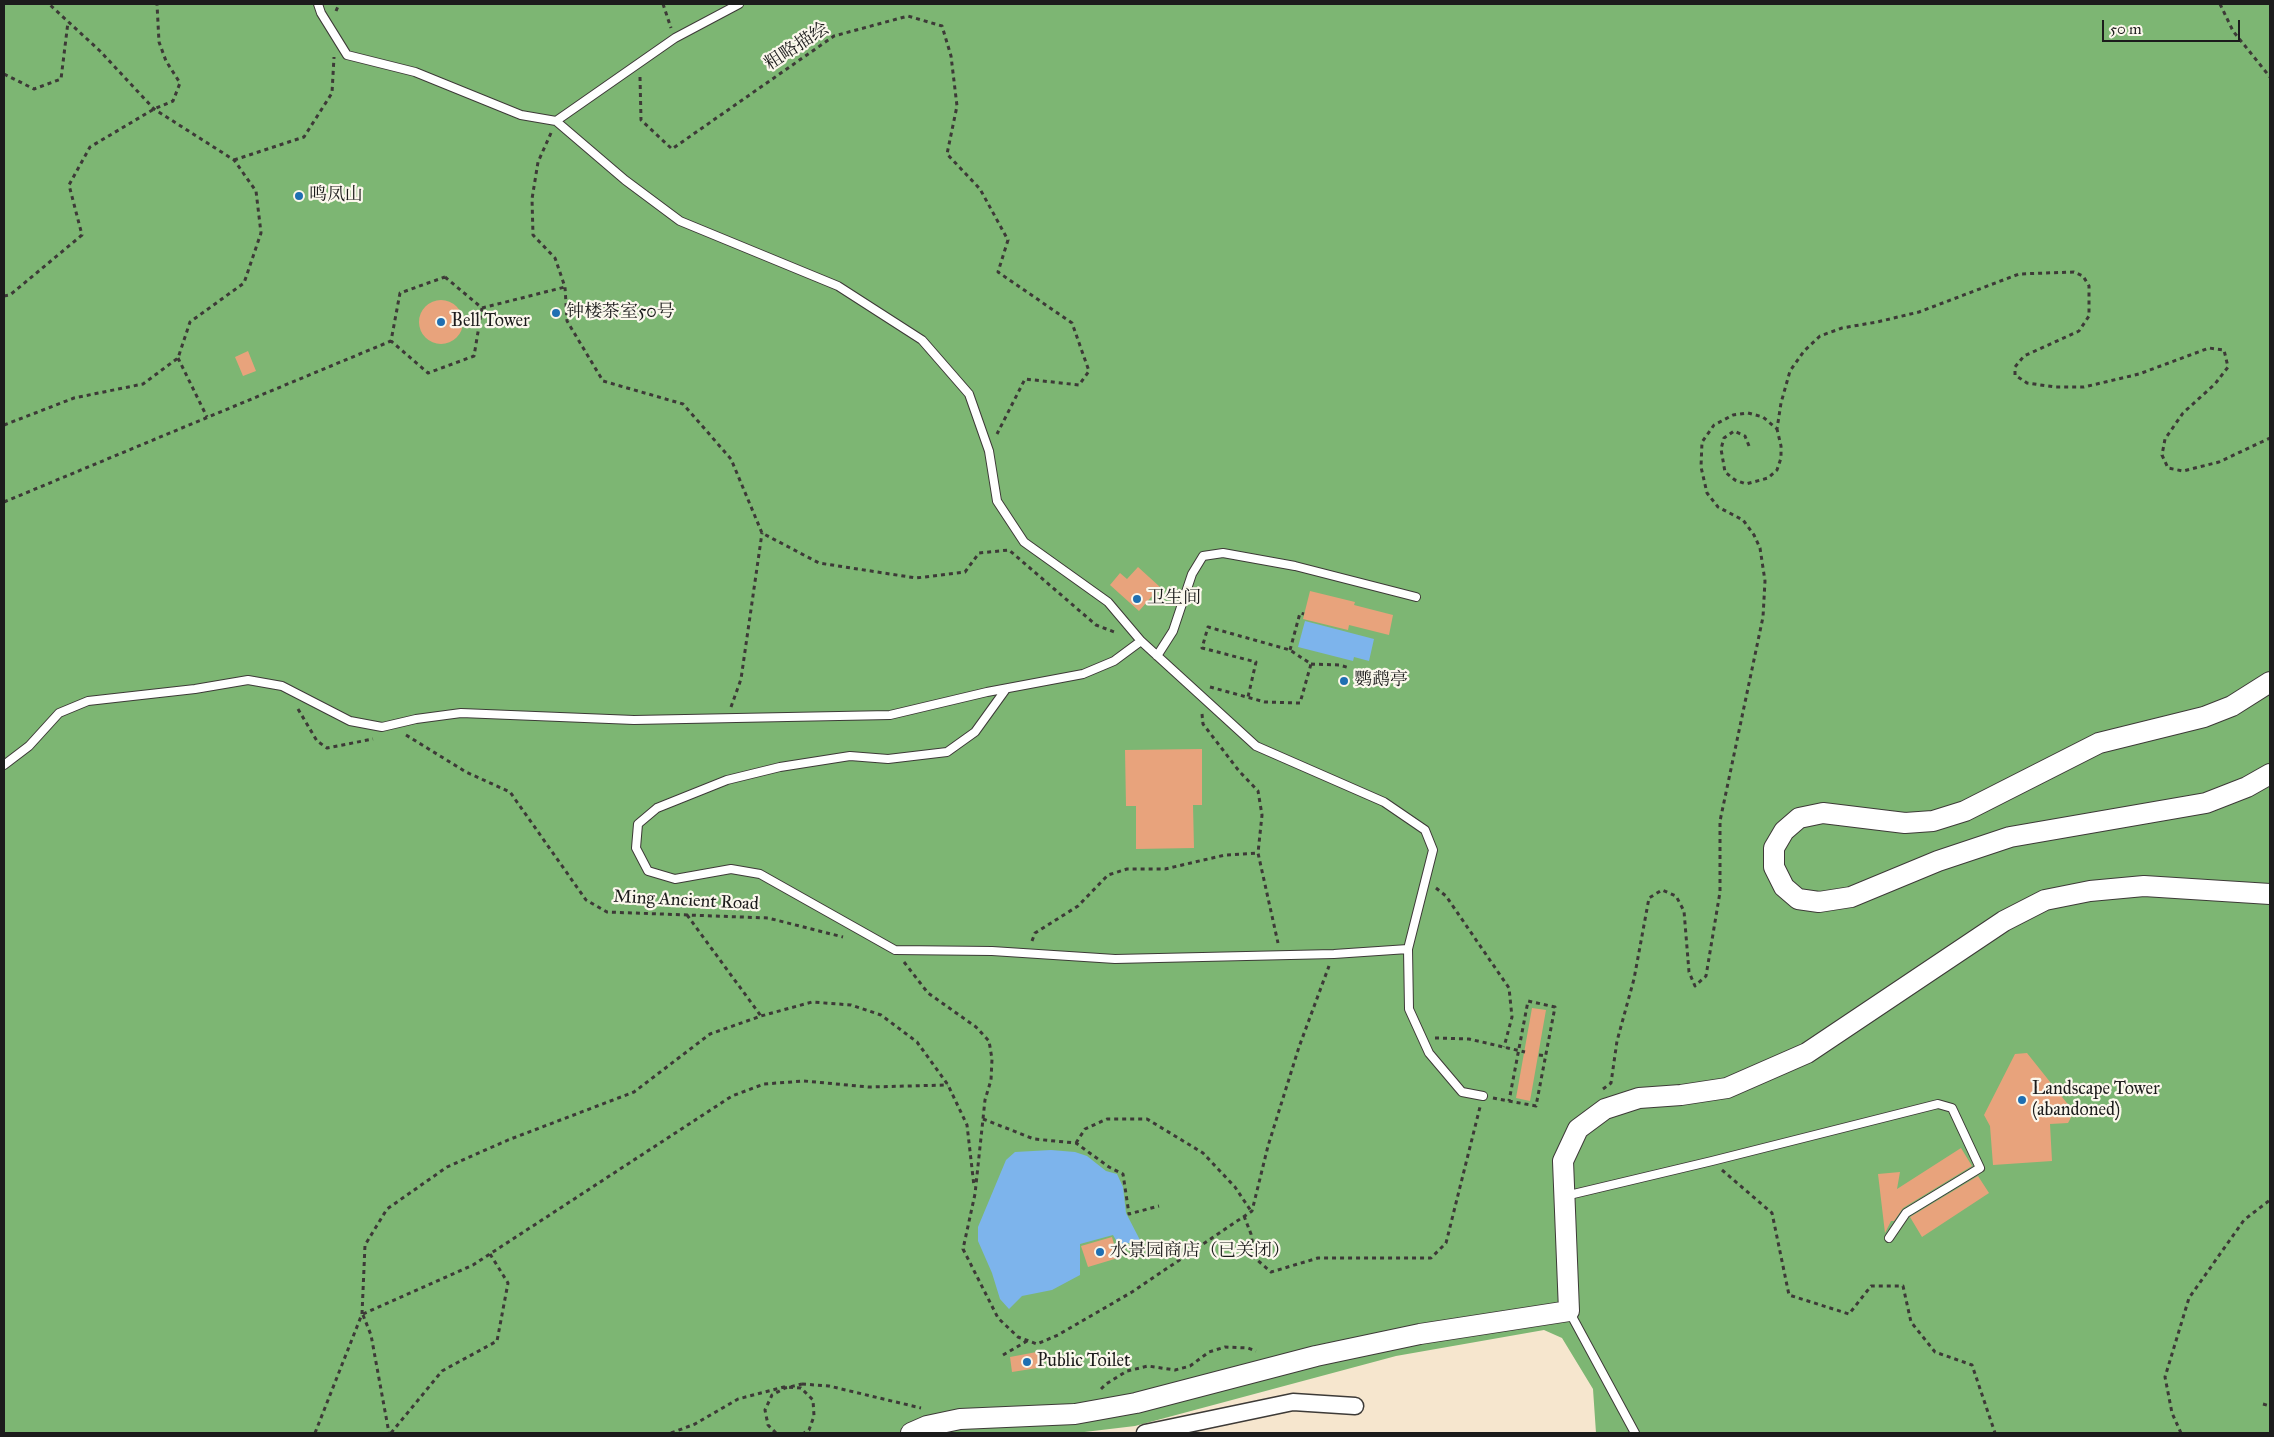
<!DOCTYPE html>
<html>
<head>
<meta charset="utf-8">
<style>
	body { margin:0 }
	#map { position:relative; width:2274px; height:1437px; overflow:hidden; background:#f6e6ce; font-family:"IM FELL Great Primer",serif }
	canvas { display:block }
	.frame { position:absolute; inset:0; border:5px solid #1c1c1c; pointer-events:none }
	.scale { position:absolute; left:2102px; top:20px; width:138px; height:22px; box-sizing:border-box; border:2px solid #1c1c1c; border-top:0; padding-left:6px; font-size:15px; line-height:18px; white-space:nowrap; color:#1c1c1c; -webkit-text-stroke:4px #fbf7ec; paint-order:stroke }
</style>
</head>
<body>
<div id="map">
<canvas width="2274" height="1437"></canvas>
<div class="frame"></div>
<div class="scale">50 m</div>
</div>
<script>
const context = document.querySelector('canvas').getContext('2d');
context.lineJoin = 'round';
function fillPath(path, color) {
  context.fillStyle = color;
  context.fill(path, 'evenodd');
}
function shape(rows) {
  const path = new Path2D();
  for (const r of rows) {
    if (r.length === 3) {
      path.moveTo(r[0] + r[2], r[1]);
      path.arc(r[0], r[1], r[2], 0, 2 * Math.PI);
      continue;
    }
    path.moveTo(r[0], r[1]);
    for (let i = 2; i < r.length; i += 2) path.lineTo(r[i], r[i + 1]);
  }
  return path;
}
function strokePath(path, color, width, dash) {
  context.strokeStyle = color;
  context.lineWidth = width;
  context.lineCap = dash ? 'butt' : 'round';
  context.setLineDash(dash || []);
  context.stroke(path);
}
function drawText(font, color, halo, rows, align = 'center') {
  context.font = font + ' "IM FELL Great Primer","Noto Serif SC",serif';
  context.lineWidth = 4.5;
  context.setLineDash([]);
  context.textBaseline = 'middle';
  context.strokeStyle = halo;
  context.fillStyle = color;
  for (const [text, x, y, turn = 0] of rows) {
    context.save();
    context.translate(x, y);
    context.rotate((+turn || 0) * Math.PI / 180);
    context.textAlign = isNaN(turn) ? turn : align;
    if (halo) context.strokeText(text, 0, 0);
    context.fillText(text, 0, 0);
    context.restore();
  }
}
fillPath(shape([
	[4,4,2270,4,2270,1433,1596,1433,1593,1389,1562,1338,1544,1330,1396,1356,1135,1426,1076,1433,4,1433]
]), '#7db673');
fillPath(shape([
	[1305,621,1374,639,1369,661,1354,657,1353,661,1298,647],
	[1051,1150,1075,1152,1087,1156,1106,1171,1117,1174,1123,1187,1126,1213,1141,1242,1118,1244,1113,1235,1080,1244,1080,1275,1052,1290,1022,1296,1009,1309,1000,1299,992,1273,978,1241,978,1227,1006,1160,1015,1152]
]), '#7db4ec');
fillPath(shape([
	[441,322,22],
	[248,351,256,371,243,376,235,357],
	[1138,567,1160,587,1139,611,1110,585,1120,573,1127,579],
	[1310,591,1355,602,1354,605,1393,615,1389,635,1349,625,1348,630,1303,619],
	[1202,749,1202,805,1193,805,1194,848,1136,849,1136,806,1126,806,1125,750],
	[1532,1008,1546,1010,1530,1101,1516,1098],
	[2027,1053,2074,1112,2068,1123,2050,1124,2052,1161,1993,1165,1990,1126,1984,1115,2015,1054],
	[1961,1148,1972,1166,1903,1208,1894,1221,1891,1221,1885,1233,1878,1174,1900,1172,1897,1189],
	[1978,1176,1989,1193,1922,1237,1910,1217],
	[1112,1237,1118,1258,1088,1267,1081,1246],
	[1042,1351,1044,1367,1012,1372,1010,1357]
]), '#e8a37c');
const service = shape([
	[318,4,321,13,347,55,415,72,521,115,556,121,625,180,680,221,838,286,922,340,969,394,989,451,997,501,1024,542,1108,602,1141,641,1256,746,1384,802,1425,830,1433,850,1408,949,1409,1009,1429,1053,1462,1092,1483,1096],
	[556,121,675,38,739,4],
	[1157,656,1173,631,1192,574,1203,556,1223,553,1295,566,1416,597],
	[1006,689,975,732,947,752,888,759,850,756,780,767,727,780,657,808,638,824,636,848,648,871,675,879,731,869,760,874,895,950,992,951,1115,959,1334,954,1408,949],
	[4,765,29,746,59,713,88,701,195,689,248,680,282,686,350,721,382,727,416,719,461,713,634,720,890,715,987,692,1083,674,1114,661,1141,641],
	[1565,1196,1712,1161,1938,1104,1952,1108,1980,1168,1906,1213,1889,1238],
	[1569,1311,1635,1433]
]);
const minor = shape([
	[1145,1433,1293,1402,1355,1406]
]);
const tertiary = shape([
	[2270,682,2232,706,2204,717,2099,743,1965,811,1933,821,1905,823,1823,813,1799,818,1784,831,1774,848,1774,867,1784,887,1798,899,1819,902,1851,897,1938,861,2010,837,2206,803,2247,787,2270,774],
	[911,1433,927,1426,960,1419,1075,1414,1136,1403,1316,1356,1420,1334,1569,1311,1563,1161,1578,1129,1605,1109,1639,1098,1681,1095,1727,1088,1807,1053,2004,921,2045,900,2090,891,2144,886,2270,894]
]);
strokePath(service, '#3d3a37', 10);
strokePath(minor, '#3d3a37', 19);
strokePath(tertiary, '#3d3a37', 22);
strokePath(shape([
	[663,4,671,28],
	[2220,4,2233,31,2270,77],
	[336,11,339,4],
	[4,74,34,89,61,79,68,22],
	[640,77,641,120,672,149,834,36,908,16,942,26,951,56,957,106,947,154,980,189,1008,240,998,272,1072,323,1089,371,1079,385,1025,379,997,434],
	[551,133,538,162,532,199,533,235,555,258,565,287,567,321,603,381,683,404,731,459,762,533,819,563,916,578,965,572,979,553,1009,550,1096,625,1117,633],
	[234,160,304,137,332,93,334,57],
	[445,277,482,308,474,356,428,373,391,341,400,293,445,277],
	[4,296,10,295,82,235,69,185,90,147,154,109,173,101,180,83,166,61,159,42,157,4],
	[482,308,565,287],
	[178,358,207,417],
	[4,425,74,398,143,384,178,358,190,322,244,283,261,233,256,191,234,160,154,109,100,51,49,4],
	[1749,446,1745,436,1734,431,1724,438,1721,449,1725,472,1735,480,1746,484,1768,478,1777,470,1781,458,1781,446,1777,429],
	[4,502,391,341],
	[1290,650,1300,613,1304,614],
	[1311,664,1339,665,1350,668],
	[1210,687,1265,702,1300,703,1311,664,1290,650,1208,627,1202,648,1256,662,1248,697],
	[731,707,741,679,762,533],
	[298,709,317,741,327,748,373,739],
	[1202,714,1203,724,1239,771,1258,791,1262,815,1258,853,1278,943],
	[406,735,466,772,510,792,586,900,607,912,768,918,843,937],
	[1436,888,1446,896,1509,988,1512,1017,1504,1047],
	[687,915,761,1016],
	[1032,941,1035,933,1078,906,1108,875,1127,869,1165,869,1225,855,1258,853],
	[904,962,928,993,976,1027,989,1041,992,1059,991,1080,985,1100,975,1194,963,1249,998,1318,1018,1337,1037,1344,1058,1335,1132,1292,1252,1211,1268,1146,1299,1047,1329,966],
	[1435,1038,1469,1039,1525,1052],
	[1539,1055,1546,1056],
	[1603,1089,1611,1083,1617,1041,1634,979,1649,898,1662,890,1676,896,1684,911,1689,972,1695,986,1706,976,1720,892,1720,821,1763,617,1765,581,1760,548,1754,535,1743,520,1718,507,1707,493,1701,467,1702,442,1714,425,1733,415,1748,413,1763,417,1777,429,1781,403,1790,371,1804,351,1820,336,1842,328,1877,322,1919,312,2019,274,2074,272,2083,276,2089,286,2089,316,2079,331,2024,356,2015,367,2015,375,2027,383,2055,387,2084,387,2139,374,2209,348,2224,350,2228,367,2215,384,2183,413,2165,439,2162,455,2168,468,2183,471,2219,462,2270,438],
	[1493,1098,1509,1101,1536,1106,1555,1007,1528,1001,1509,1101],
	[983,1119,1034,1139,1076,1143,1109,1167,1123,1174,1129,1214,1159,1206],
	[1076,1143,1085,1129,1107,1119,1147,1119,1203,1153,1235,1187,1251,1211],
	[1722,1170,1772,1213,1789,1295,1849,1314,1871,1286,1903,1286,1911,1322,1935,1352,1972,1365,1995,1433],
	[1244,1216,1251,1234,1255,1258,1271,1272,1318,1258,1431,1258,1446,1243,1480,1107],
	[363,1314,473,1265,732,1096,764,1084,804,1081,869,1087,948,1085],
	[363,1315,371,1335,389,1433],
	[1003,1355,1027,1341],
	[802,1384,829,1386,921,1408],
	[1101,1389,1106,1384,1127,1371,1148,1366,1175,1370,1190,1366,1209,1352,1225,1347,1248,1348,1256,1351],
	[2263,1404,2270,1406],
	[315,1433,362,1314,365,1245,387,1209,447,1167,508,1140,634,1092,710,1034,761,1016,812,1002,851,1005,881,1015,917,1042,948,1085,967,1125,974,1186],
	[391,1433,442,1371,497,1341,508,1283,490,1254],
	[671,1433,695,1424,738,1399,784,1387,801,1388,813,1400,814,1416,809,1430,804,1433],
	[2181,1433,2172,1413,2165,1377,2189,1298,2244,1220,2270,1200]
]), '#3d3a37', 3, [4, 4]);
strokePath(service, '#fff', 8);
strokePath(minor, '#fff', 16);
strokePath(tertiary, '#fff', 20);
strokePath(shape([
	[776,1433,768,1425,765,1410,772,1395,785,1388,802,1384]
]), '#3d3a37', 3, [4, 4]);
for (const [x, y, r, color] of [
	[299,196,5,"#1f6fb2"],
	[556,313,5,"#1f6fb2"],
	[441,322,5,"#1f6fb2"],
	[1137,599,5,"#1f6fb2"],
	[1344,681,5,"#1f6fb2"],
	[2022,1100,5,"#1f6fb2"],
	[1100,1252,5,"#1f6fb2"],
	[1027,1362,5,"#1f6fb2"]
]) {
  const dot = new Path2D();
  dot.arc(x, y, r, 0, 2 * Math.PI);
  context.fillStyle = color;
  context.fill(dot);
  strokePath(dot, '#fbf7ec', 2);
}
drawText('18px', '#1c1c1c', '#fbf7ec', [
	["粗略描绘",797,47,-33],
	["Ming Ancient Road",686,901,3]
]);
drawText('18px', '#1c1c1c', '#fbf7ec', [
	["鸣凤山",309,196],
	["钟楼茶室50号",566,313],
	["Bell Tower",451,322],
	["卫生间",1147,599],
	["鹦鹉亭",1354,681],
	["Landscape Tower",2032,1090],
	["(abandoned)",2032,1111],
	["水景园商店（已关闭）",1110,1252],
	["Public Toilet",1037,1362]
], 'left');
</script>
</body>
</html>
